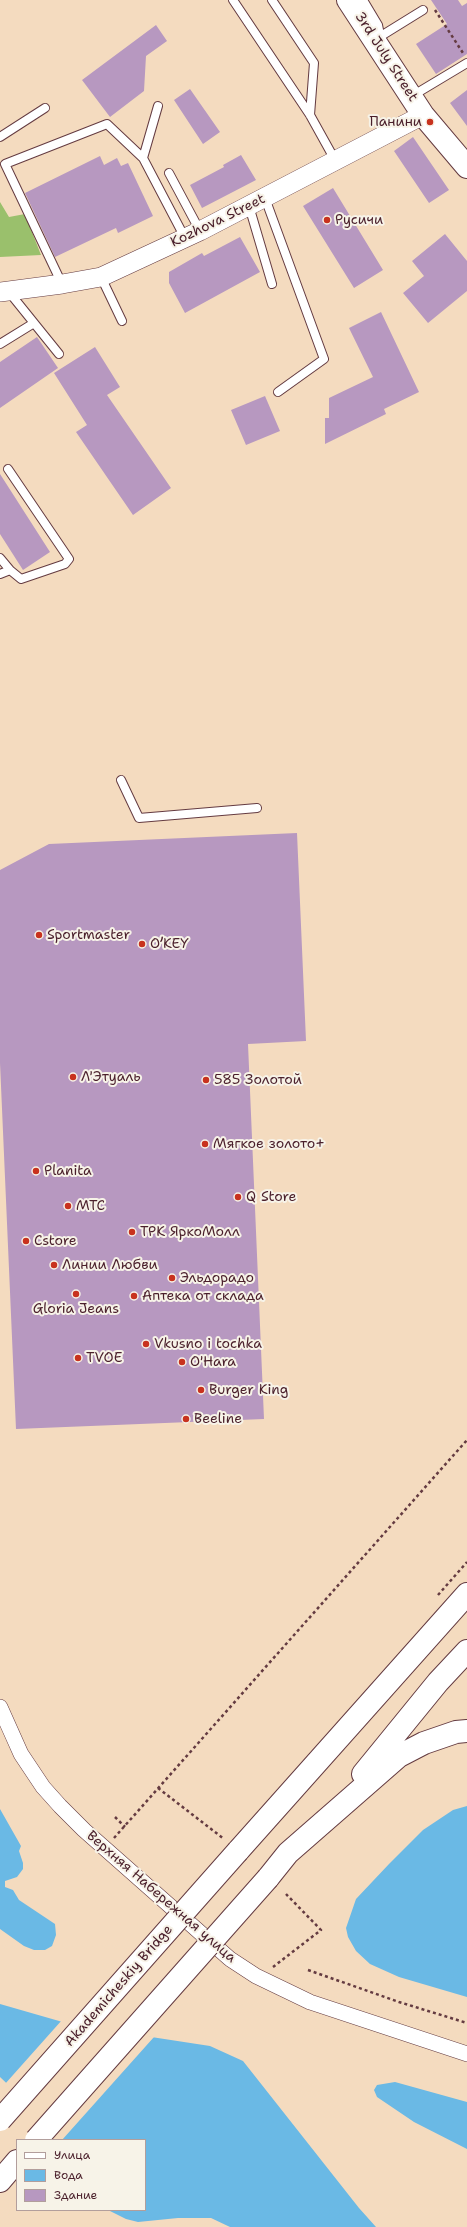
<!DOCTYPE html>
<html>
<head>
<meta charset="utf-8">
<style>
	body { margin:0 }
	#map { position:relative; width:467px; height:2227px; overflow:hidden; background:#f4dbbf; font-family:"Shantell Sans",sans-serif }
	canvas { display:block }
	.legend { position:absolute; left:16px; top:2139px; width:130px; height:72px; box-sizing:border-box; background:#f7f3e8; border:1px solid #b29e9c; margin:0; padding:5px 7px; list-style:none; font-size:12px; color:#4a1f2b }
	.legend li { display:flex; align-items:center; gap:8px; height:20px }
	.legend b { width:20px; border:1px solid #b29e9c }
</style>
</head>
<body>
<div id="map">
<canvas width="467" height="2227"></canvas>
<ul class="legend">
<li><b style="height:5px;background:#fff"></b>Улица</li>
<li><b style="height:11px;background:#6ab9e5"></b>Вода</li>
<li><b style="height:11px;background:#b798c0"></b>Здание</li>
</ul>
</div>
<script>
const context = document.querySelector('canvas').getContext('2d');
context.lineJoin = 'round';
function fillPath(path, color) {
  context.fillStyle = color;
  context.fill(path, 'evenodd');
}
function shape(rows) {
  const path = new Path2D();
  for (const r of rows) {
    path.moveTo(r[0], r[1]);
    for (let i = 2; i < r.length; i += 2) path.lineTo(r[i], r[i + 1]);
  }
  return path;
}
function strokePath(path, color, width, dash) {
  context.strokeStyle = color;
  context.lineWidth = width;
  context.lineCap = dash ? 'butt' : 'round';
  context.setLineDash(dash || []);
  context.stroke(path);
}
function drawText(font, color, halo, rows, align = 'center') {
  context.font = font + ' "Shantell Sans",sans-serif';
  context.lineWidth = 4;
  context.setLineDash([]);
  context.textBaseline = 'middle';
  context.strokeStyle = halo;
  context.fillStyle = color;
  for (const [text, x, y, turn = 0] of rows) {
    context.save();
    context.translate(x, y);
    context.rotate((+turn || 0) * Math.PI / 180);
    context.textAlign = isNaN(turn) ? turn : align;
    if (halo) context.strokeText(text, 0, 0);
    context.fillText(text, 0, 0);
    context.restore();
  }
}
fillPath(shape([
	[0,202,9,217,25,214,41,255,0,257]
]), '#9ac06c');
fillPath(shape([
	[467,1806,467,1997,399,1977,370,1964,356,1951,348,1937,346,1928,356,1899,389,1864,423,1830,453,1810],
	[0,1809,21,1846,19,1851,23,1863,23,1869,17,1877,5,1881,5,1887,13,1890,19,1900,55,1924,56,1935,52,1946,45,1950,34,1950,24,1946,0,1929],
	[0,2004,73,2025,210,2046,243,2061,359,2208,376,2227,230,2227,211,2218,178,2218,138,2222,126,2219,108,2210,145,2210,145,2140,58,2140,44,2119,0,2077],
	[395,2082,467,2102,467,2149,414,2122,377,2097,374,2090,377,2085]
]), '#6ab9e5');
fillPath(shape([
	[62,2020,154,2037,62,2140,56,2140,43,2120,5,2084]
]), '#f4dbbf');
fillPath(shape([
	[431,0,458,0,462,6,467,3,467,54,436,74,416,44,447,24],
	[156,25,167,41,146,56,144,91,110,117,82,80],
	[190,89,220,132,203,144,174,100],
	[467,90,467,126,450,103],
	[413,137,449,190,429,203,394,151],
	[241,155,256,180,202,208,190,185,224,167,223,165],
	[100,156,104,165,117,158,121,166,128,163,153,216,118,233,116,228,55,257,25,193],
	[333,188,383,270,354,288,303,206],
	[445,234,467,261,467,291,428,323,403,293,424,276,412,261],
	[240,237,260,272,185,313,169,283,169,272,202,253,204,256],
	[381,312,419,392,384,409,386,414,325,444,325,418,329,418,329,398,373,377,349,328],
	[37,337,58,368,0,408,0,362],
	[95,347,120,387,107,395,171,488,133,515,76,432,87,425,54,373],
	[265,396,280,431,246,445,231,410],
	[0,474,50,552,23,570,0,534],
	[297,833,306,1041,248,1044,264,1419,16,1429,0,1063,0,870,49,844]
]), '#b798c0');
const service = shape([
	[233,0,310,115,335,160],
	[272,0,314,63,310,115],
	[363,0,378,25,380,35],
	[381,36,423,10],
	[412,96,467,63],
	[158,106,143,158,185,238],
	[0,137,45,108],
	[169,173,200,231],
	[265,198,324,359,278,392],
	[249,206,272,284],
	[101,277,122,321],
	[62,284,5,164,107,124,143,158],
	[9,292,59,354],
	[0,344,34,323],
	[0,558,10,570],
	[0,574,10,570,21,579,65,564,69,559,8,469],
	[121,780,139,818,257,808]
]);
const minor = shape([
	[0,1707,21,1754,43,1787,60,1806,84,1830,230,1959,256,1976,310,2002,467,2054]
]);
const tertiary = shape([
	[0,292,62,284,101,277,200,231,423,115]
]);
const secondary = shape([
	[348,0,423,115,467,167]
]);
const primary = shape([
	[363,1774,438,1682,467,1651],
	[238,1851,467,1594],
	[268,1878,288,1853,399,1756,424,1743,456,1732,467,1731],
	[0,2181,17,2161]
]);
strokePath(service, '#643b41', 10);
strokePath(minor, '#643b41', 16);
strokePath(tertiary, '#643b41', 20);
strokePath(secondary, '#643b41', 24);
strokePath(primary, '#643b41', 24);
strokePath(shape([
	[435,10,463,53],
	[438,1595,467,1562],
	[158,1788,224,1839],
	[115,1817,125,1827],
	[114,1838,467,1440],
	[273,1967,321,1930,286,1894],
	[308,1970,399,2002,467,2023]
]), '#643b41', 2.5, [3, 3]);
strokePath(service, '#fff', 8);
strokePath(minor, '#fff', 15);
strokePath(tertiary, '#fff', 19);
strokePath(secondary, '#fff', 22);
strokePath(primary, '#fff', 22);
const primaryBridge = shape([
	[0,2120,238,1851],
	[36,2140,268,1878]
]);
strokePath(primaryBridge, '#643b41', 24, []);
strokePath(primaryBridge, '#fff', 22);
for (const [x, y, r, color] of [
	[430,122,4,"#c8321e"],
	[327,220,4,"#c8321e"],
	[39,935,4,"#c8321e"],
	[142,944,4,"#c8321e"],
	[73,1077,4,"#c8321e"],
	[206,1080,4,"#c8321e"],
	[205,1144,4,"#c8321e"],
	[36,1171,4,"#c8321e"],
	[238,1197,4,"#c8321e"],
	[68,1206,4,"#c8321e"],
	[132,1232,4,"#c8321e"],
	[26,1241,4,"#c8321e"],
	[54,1265,4,"#c8321e"],
	[172,1278,4,"#c8321e"],
	[76,1294,4,"#c8321e"],
	[134,1296,4,"#c8321e"],
	[146,1344,4,"#c8321e"],
	[78,1358,4,"#c8321e"],
	[182,1362,4,"#c8321e"],
	[201,1390,4,"#c8321e"],
	[186,1419,4,"#c8321e"]
]) {
  const dot = new Path2D();
  dot.arc(x, y, r, 0, 2 * Math.PI);
  context.fillStyle = color;
  context.fill(dot);
  strokePath(dot, '#f7f3e8', 1.5);
}
drawText('14px', '#4a1f2b', '#f7f3e8', [
	["3rd July Street",386,57,57],
	["Kozhova Street",218,221,-26],
	["Верхняя Набережная улица",161,1897,41],
	["Akademicheskiy Bridge",119,1986,-49]
]);
drawText('14px', '#4a1f2b', '#f7f3e8', [
	["Панини",422,122,"right"],
	["Русичи",335,220],
	["Sportmaster",47,935],
	["O’KEY",150,944],
	["Л'Этуаль",81,1077],
	["585 Золотой",214,1080],
	["Мягкое золото+",213,1144],
	["Planita",44,1171],
	["Q Store",246,1197],
	["МТС",76,1206],
	["ТРК ЯркоМолл",140,1232],
	["Cstore",34,1241],
	["Линии Любви",62,1265],
	["Эльдорадо",180,1278],
	["Аптека от склада",142,1296],
	["Gloria Jeans",76,1309,"center"],
	["Vkusno i tochka",154,1344],
	["TVOE",86,1358],
	["O'Hara",190,1362],
	["Burger King",209,1390],
	["Beeline",194,1419]
], 'left');
</script>
</body>
</html>
